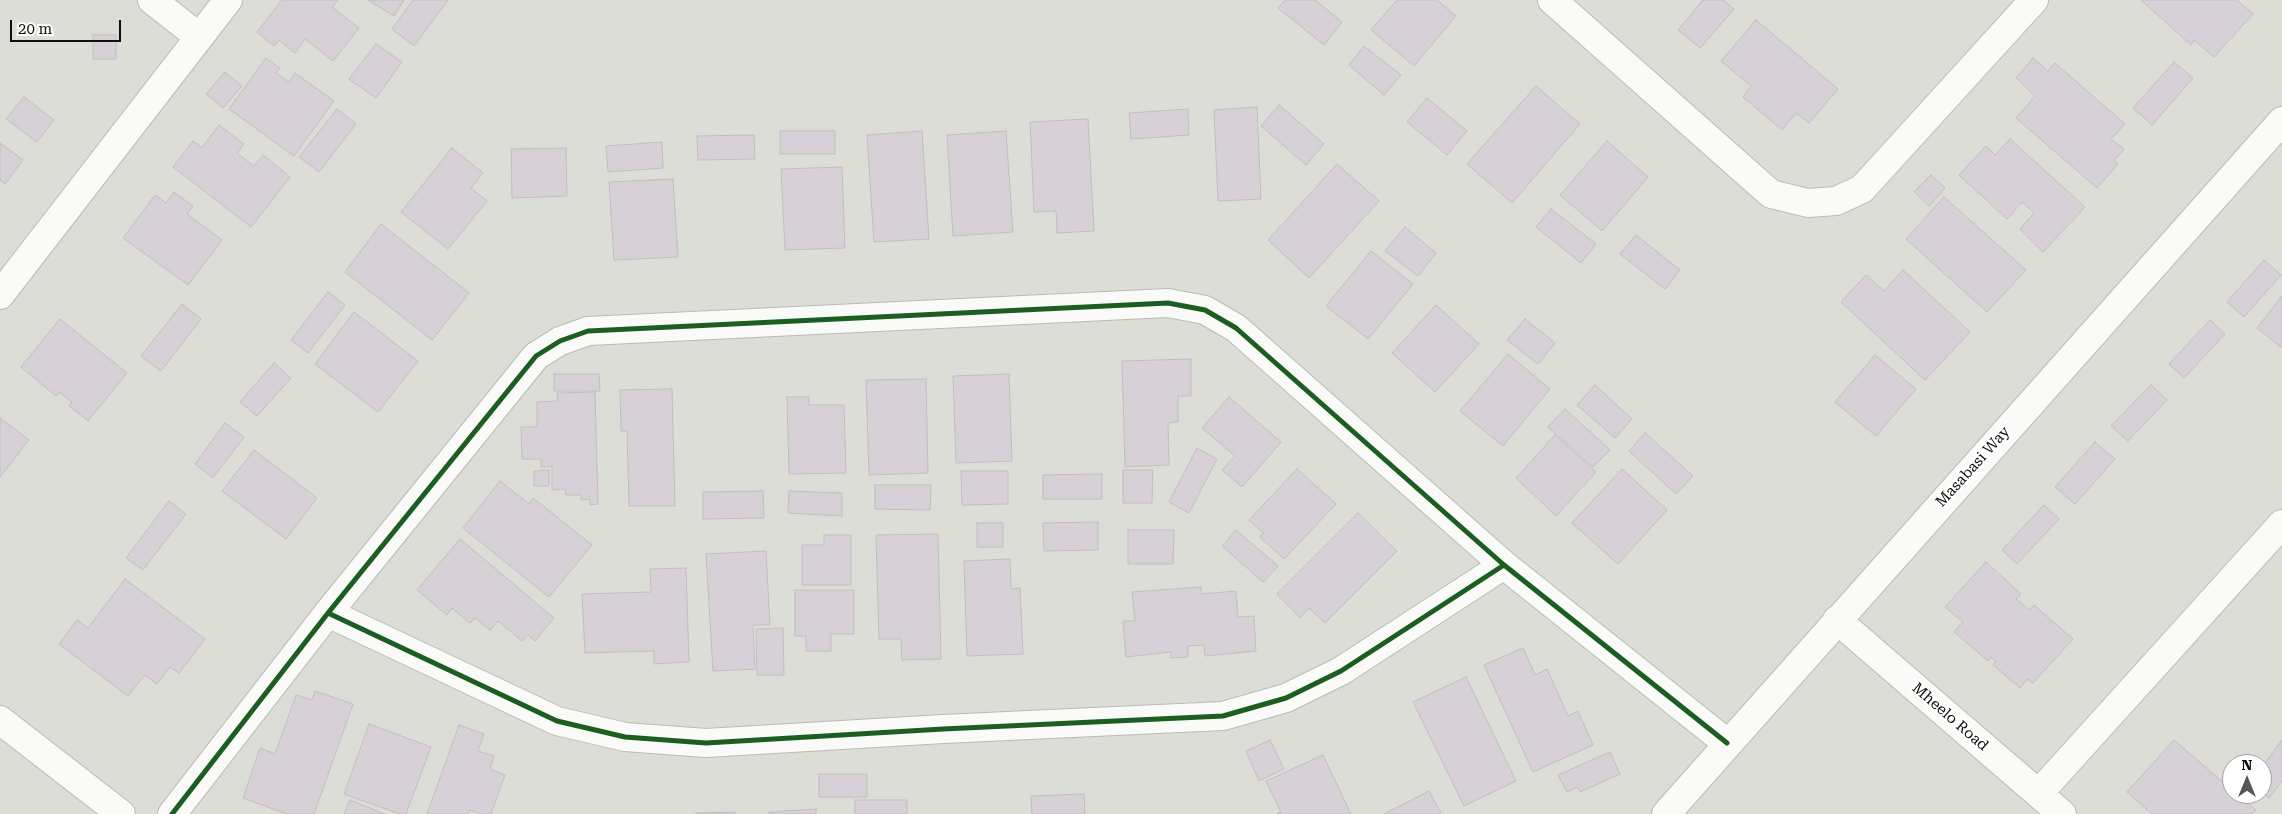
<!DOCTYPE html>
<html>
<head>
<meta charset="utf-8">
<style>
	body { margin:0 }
	#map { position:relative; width:2282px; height:814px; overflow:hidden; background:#ddddd7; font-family:"Roboto Serif",serif }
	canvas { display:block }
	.north { position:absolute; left:2222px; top:754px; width:50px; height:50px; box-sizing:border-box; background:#fff; border:1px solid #9f9f9d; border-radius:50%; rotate:0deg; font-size:14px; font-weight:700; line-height:20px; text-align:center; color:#0e0e0a }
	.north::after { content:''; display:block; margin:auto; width:18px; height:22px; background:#565652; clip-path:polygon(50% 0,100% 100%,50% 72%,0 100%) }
	.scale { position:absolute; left:10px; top:20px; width:111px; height:22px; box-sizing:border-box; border:2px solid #0e0e0a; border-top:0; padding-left:6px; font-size:15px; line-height:18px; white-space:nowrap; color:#0e0e0a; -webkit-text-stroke:4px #fff; paint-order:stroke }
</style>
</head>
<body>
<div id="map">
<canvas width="2282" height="814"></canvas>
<div class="north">N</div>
<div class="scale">20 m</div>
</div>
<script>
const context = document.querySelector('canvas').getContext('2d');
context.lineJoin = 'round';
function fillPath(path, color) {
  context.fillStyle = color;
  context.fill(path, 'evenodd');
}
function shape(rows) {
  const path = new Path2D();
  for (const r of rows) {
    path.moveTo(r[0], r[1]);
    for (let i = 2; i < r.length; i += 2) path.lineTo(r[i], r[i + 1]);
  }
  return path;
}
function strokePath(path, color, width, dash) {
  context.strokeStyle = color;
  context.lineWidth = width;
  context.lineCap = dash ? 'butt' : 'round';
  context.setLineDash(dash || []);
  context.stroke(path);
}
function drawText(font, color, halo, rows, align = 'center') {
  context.font = font + ' "Roboto Serif",serif';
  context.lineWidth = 5;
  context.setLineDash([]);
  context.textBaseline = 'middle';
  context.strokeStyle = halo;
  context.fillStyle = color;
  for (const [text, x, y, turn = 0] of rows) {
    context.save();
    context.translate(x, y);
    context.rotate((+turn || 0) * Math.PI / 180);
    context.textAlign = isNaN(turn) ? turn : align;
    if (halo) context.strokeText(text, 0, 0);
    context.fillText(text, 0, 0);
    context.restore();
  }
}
const building = shape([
	[282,0,338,0,332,7,359,28,333,61,305,39,295,53,279,40,274,46,257,32,282,0],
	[368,0,404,0,394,16,368,0],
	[413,0,448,0,414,46,392,29,413,0],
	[1285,0,1315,0,1342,22,1324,45,1278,8,1285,0],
	[1397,0,1437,0,1456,16,1414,66,1371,30,1397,0],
	[1703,0,1723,0,1734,9,1700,48,1678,30,1703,0],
	[2141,0,2237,0,2253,14,2214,57,2194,40,2191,45,2141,0],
	[1756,20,1838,89,1809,123,1796,113,1782,130,1743,97,1751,86,1721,61,1756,20],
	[93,35,116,35,116,59,93,59,93,35],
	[376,44,402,62,376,98,349,79,376,44],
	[1364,46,1401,75,1384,95,1349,65,1364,46],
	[266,58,280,68,276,73,289,82,295,73,334,101,294,156,229,109,266,58],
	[2033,58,2048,71,2055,63,2125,124,2111,139,2124,149,2114,161,2118,164,2097,188,2016,118,2035,96,2016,78,2033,58],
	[2174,62,2193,78,2152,125,2133,108,2174,62],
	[225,72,242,86,223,108,206,94,225,72],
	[1536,86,1580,124,1512,203,1467,164,1536,86],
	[24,97,54,120,37,142,6,119,24,97],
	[1427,98,1467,131,1447,155,1407,122,1427,98],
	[1279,105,1324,144,1306,165,1261,126,1279,105],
	[1257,107,1261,199,1218,201,1214,110,1257,107],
	[337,109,356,124,319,172,299,157,337,109],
	[1188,109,1189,135,1131,139,1129,113,1188,109],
	[1088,119,1094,231,1057,233,1056,211,1034,212,1030,122,1088,119],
	[219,125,244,144,237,153,254,166,263,155,290,177,251,227,173,167,193,141,202,148,219,125],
	[780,131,835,131,835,154,780,154,780,131],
	[922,131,929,239,874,242,867,135,922,131],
	[1006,131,1013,232,953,236,947,135,1006,131],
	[754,135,755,159,698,160,697,136,754,135],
	[2010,139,2085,207,2043,252,2020,229,2034,213,2022,202,2007,219,1959,175,1986,146,1995,155,2010,139],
	[1607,141,1648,177,1602,231,1560,195,1607,141],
	[662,142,663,168,608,172,606,146,662,142],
	[0,143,23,160,5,184,0,180,0,143],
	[452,148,483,173,471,188,487,201,448,249,401,212,452,148],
	[566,148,567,196,512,198,511,149,566,148],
	[1337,164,1379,201,1309,278,1268,240,1337,164],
	[842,167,845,248,785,250,781,169,842,167],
	[1931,175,1945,188,1929,206,1914,192,1931,175],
	[673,179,678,257,614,260,609,182,673,179],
	[174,192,193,206,187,214,222,240,188,285,123,238,155,195,166,203,174,192],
	[1944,197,2026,270,1987,312,1906,239,1944,197],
	[1551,209,1596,244,1581,263,1536,227,1551,209],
	[381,224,469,293,432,340,345,272,381,224],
	[1405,227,1436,253,1418,276,1385,251,1405,227],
	[1636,235,1680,270,1665,289,1620,254,1636,235],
	[1371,251,1413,284,1368,339,1326,306,1371,251],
	[2264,260,2281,275,2244,317,2227,302,2264,260],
	[1903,270,1970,332,1925,380,1841,302,1866,275,1884,291,1903,270],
	[328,292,345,305,308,353,291,340,328,292],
	[2282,296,2282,348,2257,328,2282,296],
	[182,304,201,319,161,371,141,356,182,304],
	[1436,305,1479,344,1435,392,1392,353,1436,305],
	[354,312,418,361,378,412,315,364,354,312],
	[60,319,127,373,88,421,69,406,72,402,59,392,56,396,21,367,60,319],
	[1525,319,1555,343,1538,364,1507,340,1525,319],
	[2210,320,2225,334,2184,378,2169,364,2210,320],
	[1508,354,1550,389,1503,446,1460,411,1508,354],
	[1875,355,1916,389,1876,436,1835,402,1875,355],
	[1191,359,1191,396,1178,396,1178,422,1168,423,1169,465,1125,467,1122,361,1191,359],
	[274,363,291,378,257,416,240,402,274,363],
	[554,374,599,374,600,391,554,391,554,374],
	[1009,374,1012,461,956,463,953,376,1009,374],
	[926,379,928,473,869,475,866,380,926,379],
	[1595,385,1632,419,1615,438,1577,405,1595,385],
	[2151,385,2167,400,2128,441,2111,426,2151,385],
	[672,389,675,506,629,506,627,431,621,431,620,390,672,389],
	[595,392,598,504,590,505,590,499,581,500,581,495,566,495,565,489,552,490,552,466,541,467,541,459,522,459,521,427,537,427,537,402,558,401,557,393,595,392],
	[787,397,809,397,809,405,844,405,846,473,789,474,787,397],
	[1229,397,1281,442,1242,487,1222,470,1235,456,1202,428,1229,397],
	[1565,409,1610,450,1593,467,1548,427,1565,409],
	[0,418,29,440,0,477,0,418],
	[225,423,244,437,213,478,195,464,225,423],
	[1645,433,1693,476,1676,494,1629,451,1645,433],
	[1555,435,1596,472,1556,516,1516,478,1555,435],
	[2095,442,2115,459,2075,504,2055,487,2095,442],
	[1197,448,1217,459,1189,513,1169,502,1197,448],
	[254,450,317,498,286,539,222,491,254,450],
	[1297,469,1336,504,1284,559,1260,537,1263,533,1249,520,1297,469],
	[1622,469,1667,510,1618,564,1572,523,1622,469],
	[549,470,549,486,534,486,534,471,549,470],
	[1123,470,1153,470,1152,503,1123,503,1123,470],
	[961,471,1008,471,1008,504,962,505,961,471],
	[1102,474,1102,499,1043,499,1043,475,1102,474],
	[500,481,529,504,533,498,592,545,549,597,463,528,500,481],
	[875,485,931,485,930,510,875,509,875,485],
	[763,491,764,518,703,519,703,492,763,491],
	[789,491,842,493,842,516,788,513,789,491],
	[169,501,186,514,143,570,126,558,169,501],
	[2044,505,2059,519,2017,564,2002,550,2044,505],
	[1358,513,1397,551,1325,623,1309,608,1300,618,1277,594,1358,513],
	[1098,522,1098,550,1044,551,1043,523,1098,522],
	[977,523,1003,523,1003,547,977,547,977,523],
	[1128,530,1174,530,1173,564,1128,564,1128,530],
	[1236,530,1278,566,1263,582,1222,546,1236,530],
	[938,534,941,659,902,660,901,639,879,639,876,535,938,534],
	[824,535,851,535,851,585,802,585,802,545,824,545,824,535],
	[460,539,554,618,535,641,528,635,522,641,498,621,490,630,475,618,470,623,452,608,447,615,417,590,460,539],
	[766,551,770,625,753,625,755,669,713,671,706,554,766,551],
	[1010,559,1011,589,1020,588,1023,654,967,656,964,561,1010,559],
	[1986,562,2021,594,2016,599,2030,610,2034,605,2073,639,2033,683,2027,679,2020,688,1993,665,1996,662,1991,657,1988,661,1954,632,1963,622,1945,607,1986,562],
	[686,568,689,662,654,664,654,651,585,653,582,594,651,592,650,569,686,568],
	[125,579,205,639,179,673,170,667,157,684,145,675,128,696,59,644,77,620,88,628,125,579],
	[1201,587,1201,594,1236,591,1238,617,1254,616,1256,651,1205,656,1204,645,1188,646,1188,657,1171,658,1171,652,1126,657,1123,621,1135,621,1132,592,1201,587],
	[795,590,854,590,854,634,831,634,831,651,806,651,806,636,795,636,795,590],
	[783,628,784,675,757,675,756,629,783,628],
	[1523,648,1535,675,1547,669,1568,716,1578,711,1593,745,1533,772,1484,665,1523,648],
	[1466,677,1516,781,1464,806,1413,702,1466,677],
	[315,691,353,704,314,814,287,814,243,798,260,748,275,754,296,695,312,700,315,691],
	[369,724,431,747,406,814,400,814,344,794,369,724],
	[459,725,484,734,478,751,494,756,490,769,505,775,491,814,481,814,470,810,468,814,427,814,459,725],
	[1270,740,1284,769,1259,781,1246,751,1270,740],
	[2174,740,2232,790,2232,794,2237,794,2256,810,2252,814,2152,814,2127,792,2174,740],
	[2282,740,2282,781,2269,798,2262,793,2262,767,2282,740],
	[1610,752,1620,774,1580,792,1578,787,1567,792,1558,775,1610,752],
	[1323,755,1351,814,1277,814,1281,812,1266,781,1323,755],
	[819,774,867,774,867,797,819,797,819,774],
	[1429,791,1441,813,1439,814,1384,814,1429,791],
	[1084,794,1085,814,1032,814,1031,796,1084,794],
	[350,800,385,814,344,814,350,800],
	[855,800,907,800,907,814,855,814,855,800],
	[816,809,816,814,769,814,769,812,816,809],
	[735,812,735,814,696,814,696,813,735,812]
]);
fillPath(building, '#d8d0d7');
strokePath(building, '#bfbebd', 1);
const minor = shape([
	[152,0,199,37],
	[1552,0,1771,194,1808,203,1836,201,1862,189,2034,0],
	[0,295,228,0],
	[328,613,557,721,625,737,706,743,943,729,1223,716,1286,698,1341,671,1504,565],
	[1837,620,2062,814],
	[0,720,121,814],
	[2039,793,2282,524],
	[172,814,328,613,536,356,560,341,588,331,1168,303,1205,310,1236,328,1504,565,1727,743],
	[1666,814,2282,121]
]);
strokePath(minor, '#bbbbb6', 30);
strokePath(minor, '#fafaf9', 28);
strokePath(shape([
	[328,613,557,721,625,737,706,743,943,729,1223,716,1286,698,1341,671,1504,565],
	[172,814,328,613,536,356,560,341,588,331,1168,303,1205,310,1236,328,1504,565,1727,743]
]), '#1b5e20', 5);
drawText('15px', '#0e0e0a', '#fff', [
	["Masabasi Way",1973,467,-48],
	["Mheelo Road",1950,717,41]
]);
</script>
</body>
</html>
